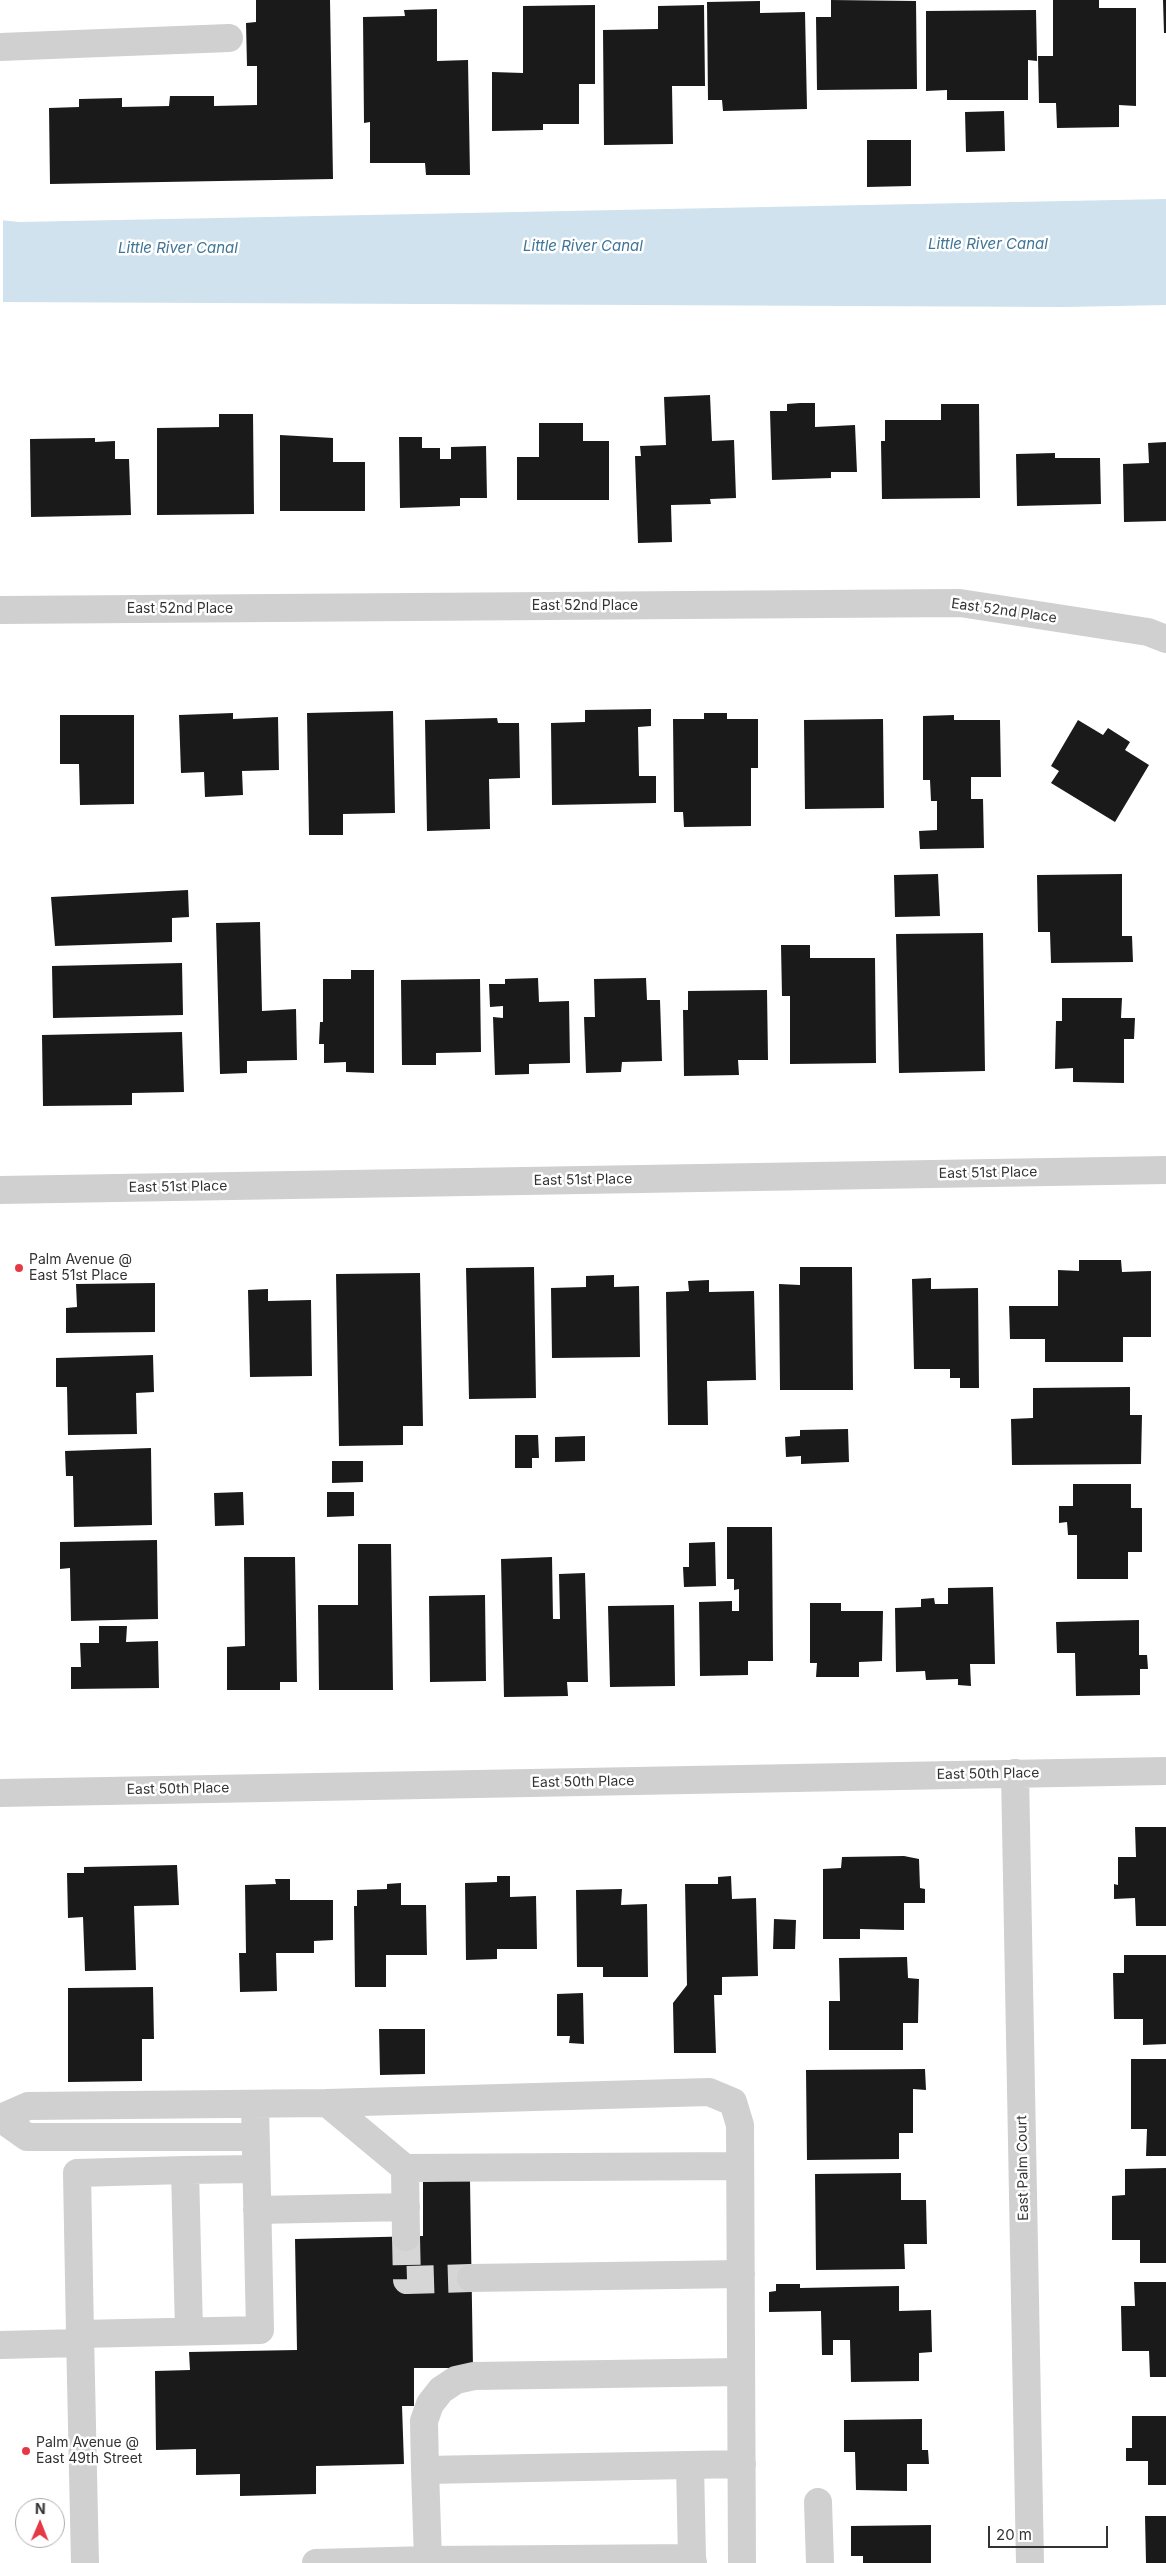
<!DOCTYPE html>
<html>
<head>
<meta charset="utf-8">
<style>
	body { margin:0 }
	#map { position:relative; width:1166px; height:2563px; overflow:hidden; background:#fff; font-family:Inter,sans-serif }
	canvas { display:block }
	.north { position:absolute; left:15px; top:2498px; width:50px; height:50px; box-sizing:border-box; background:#fff; border:1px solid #adadad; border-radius:50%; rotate:1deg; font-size:14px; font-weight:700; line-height:20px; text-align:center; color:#333 }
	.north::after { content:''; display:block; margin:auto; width:18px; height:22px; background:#e63946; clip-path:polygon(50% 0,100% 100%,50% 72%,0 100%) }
	.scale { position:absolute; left:988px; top:2526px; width:120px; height:22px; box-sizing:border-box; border:2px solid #333; border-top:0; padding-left:6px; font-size:15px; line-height:18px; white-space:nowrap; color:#333; -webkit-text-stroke:4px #fff; paint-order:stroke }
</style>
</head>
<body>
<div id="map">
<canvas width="1166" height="2563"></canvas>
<div class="north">N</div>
<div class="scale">20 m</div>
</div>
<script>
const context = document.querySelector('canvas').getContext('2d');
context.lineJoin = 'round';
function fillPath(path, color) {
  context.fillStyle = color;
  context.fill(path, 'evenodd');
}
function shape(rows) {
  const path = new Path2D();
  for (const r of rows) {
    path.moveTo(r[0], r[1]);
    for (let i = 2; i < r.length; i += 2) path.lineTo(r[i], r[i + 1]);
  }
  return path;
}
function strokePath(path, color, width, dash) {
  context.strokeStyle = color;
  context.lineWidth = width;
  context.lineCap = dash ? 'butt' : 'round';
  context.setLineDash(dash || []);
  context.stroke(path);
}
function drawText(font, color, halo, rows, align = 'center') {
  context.font = font + ' Inter,sans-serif';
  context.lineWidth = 5;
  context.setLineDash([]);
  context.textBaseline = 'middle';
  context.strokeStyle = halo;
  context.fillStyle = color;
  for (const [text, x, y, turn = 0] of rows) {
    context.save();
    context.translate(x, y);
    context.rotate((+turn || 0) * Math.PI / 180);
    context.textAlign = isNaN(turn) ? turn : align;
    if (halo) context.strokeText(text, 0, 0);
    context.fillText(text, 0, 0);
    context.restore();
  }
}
fillPath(shape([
	[1166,199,1166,305,1064,307,0,302,0,220,19,222]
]), '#cfe2ee');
fillPath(shape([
	[0,217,3,218,3,305,0,305]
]), '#fff');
fillPath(shape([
	[256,0,330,0,333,179,50,184,49,108,79,107,79,99,122,98,122,107,169,106,170,96,214,96,214,106,257,105,257,66,247,66,246,23,256,22],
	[831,0,916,1,917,89,817,90,816,17,831,17],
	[1053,0,1099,0,1099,8,1136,8,1136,106,1119,105,1119,127,1057,128,1056,103,1039,103,1038,56,1053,56],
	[1163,0,1166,0,1166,33,1164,33],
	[760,1,760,13,805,12,807,109,723,111,722,100,708,100,707,2],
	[595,5,595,84,579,84,579,124,543,124,543,130,492,131,492,72,523,73,523,6],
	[704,5,705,86,672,86,673,144,604,145,603,30,658,29,658,6],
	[437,9,437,61,468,60,470,175,426,175,425,163,370,163,370,122,364,123,363,17,405,16,404,10],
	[1036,10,1037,61,1028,60,1028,100,947,100,947,90,926,91,926,11],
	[1004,111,1005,151,966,152,965,112],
	[867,140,911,140,911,186,867,187],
	[710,395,712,441,734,440,736,498,710,499,711,504,671,505,672,542,638,543,635,456,641,456,640,446,666,445,664,397],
	[800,403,815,403,815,427,855,425,857,472,831,472,831,478,772,480,770,411,787,411,787,404],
	[941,404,979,404,980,498,882,499,881,441,885,441,885,420,941,420],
	[219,414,253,414,254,514,157,515,157,428,219,427],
	[539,423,583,423,583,441,609,441,609,500,517,500,517,457,539,457],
	[280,435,333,438,333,462,365,462,365,511,280,511],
	[399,437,422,437,422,448,440,448,440,459,451,459,451,447,486,446,487,498,460,498,460,506,400,508],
	[95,438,95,442,115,441,115,459,129,459,131,515,31,517,30,439],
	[1166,442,1166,521,1124,522,1123,464,1149,463,1148,443],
	[1055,453,1055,458,1100,458,1101,504,1017,506,1016,454],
	[651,709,651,726,638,727,639,776,656,776,656,803,552,805,551,723,585,722,585,710],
	[393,711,395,813,343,814,343,835,309,835,307,713],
	[233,713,233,719,278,717,279,770,242,771,243,795,205,797,204,772,181,773,179,715],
	[704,713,727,713,727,719,758,719,758,768,751,768,751,826,684,827,683,812,674,812,673,719,704,719],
	[60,715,134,715,134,804,80,805,79,764,60,764],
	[954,715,954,720,1000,720,1001,777,971,777,971,799,983,799,984,848,920,849,919,831,937,830,937,801,931,801,930,780,923,780,923,716],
	[497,718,498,723,519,723,520,778,489,779,490,829,427,831,425,720],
	[883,719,884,808,805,809,804,720],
	[1078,720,1103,735,1108,728,1130,742,1125,750,1149,765,1115,822,1051,783,1059,771,1051,766],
	[938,874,940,916,895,917,894,875],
	[1122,874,1122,936,1132,936,1133,962,1051,963,1050,932,1038,932,1037,875],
	[188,890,189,917,172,918,172,942,55,946,51,897],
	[260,922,262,1011,296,1009,297,1060,247,1061,247,1073,220,1074,216,923],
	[983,933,985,1071,899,1073,896,934],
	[781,945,810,945,810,958,875,958,876,1063,790,1064,790,996,782,996],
	[182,963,183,1015,53,1018,52,966],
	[351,970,374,970,374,1073,346,1072,346,1062,324,1063,324,1044,319,1044,320,1022,323,1022,323,979,351,979],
	[538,978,539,1002,569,1001,570,1063,529,1064,529,1074,495,1075,493,1017,503,1018,503,1006,490,1007,489,984,505,984,505,979],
	[646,978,647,1000,660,1000,662,1061,622,1062,621,1072,586,1073,584,1017,595,1017,594,979],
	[480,979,481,1052,436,1053,436,1065,402,1065,401,980],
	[767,990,768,1060,738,1060,739,1075,684,1076,683,1010,688,1010,688,991],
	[1062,998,1122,998,1121,1018,1135,1018,1134,1039,1124,1039,1124,1083,1073,1082,1073,1068,1055,1069,1056,1021,1062,1021],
	[182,1032,184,1092,132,1093,132,1105,43,1106,42,1035],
	[1079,1260,1121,1260,1122,1272,1151,1271,1151,1337,1123,1337,1123,1362,1045,1362,1045,1339,1010,1339,1009,1306,1058,1306,1058,1270,1079,1271],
	[534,1267,536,1398,469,1399,466,1268],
	[800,1267,852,1267,853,1390,780,1390,779,1284,800,1285],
	[420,1273,423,1426,403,1426,403,1445,339,1446,336,1274],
	[614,1275,614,1287,639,1286,640,1357,552,1358,551,1288,586,1287,586,1276],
	[931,1278,931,1289,978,1288,979,1388,960,1388,960,1378,950,1378,950,1369,914,1369,912,1279],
	[709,1280,709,1292,754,1291,756,1380,707,1381,708,1425,668,1425,666,1292,689,1291,688,1281],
	[155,1283,155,1332,66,1333,66,1308,77,1307,76,1284],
	[268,1289,268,1301,311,1300,312,1376,250,1377,248,1290],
	[153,1355,154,1392,136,1393,137,1434,68,1435,67,1387,56,1387,56,1358],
	[1130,1387,1130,1415,1142,1415,1141,1464,1012,1465,1011,1419,1033,1418,1033,1388],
	[848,1429,849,1462,801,1464,801,1456,786,1457,785,1437,800,1436,800,1430],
	[515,1435,538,1435,539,1458,532,1458,532,1468,515,1468],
	[585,1436,585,1461,555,1462,555,1437],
	[151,1448,152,1525,74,1527,73,1476,66,1476,65,1451],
	[332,1461,363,1461,363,1482,332,1483],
	[1073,1484,1131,1484,1131,1508,1142,1508,1142,1552,1128,1552,1128,1579,1077,1579,1077,1535,1068,1535,1067,1522,1059,1523,1059,1506,1073,1506],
	[243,1492,244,1525,215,1526,214,1493],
	[327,1492,354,1492,354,1516,327,1517],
	[727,1527,772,1527,773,1661,748,1661,748,1675,700,1676,699,1602,732,1601,732,1611,739,1611,739,1589,734,1590,734,1579,727,1579],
	[157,1540,158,1619,71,1621,70,1568,60,1569,60,1542],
	[715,1542,716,1586,684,1587,683,1567,689,1567,689,1543],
	[358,1544,391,1544,393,1690,319,1690,318,1605,358,1605],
	[244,1557,295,1557,297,1682,280,1682,280,1690,227,1690,227,1647,245,1646],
	[552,1557,553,1619,560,1619,559,1574,585,1573,588,1682,567,1682,568,1696,504,1697,501,1559],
	[993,1587,995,1664,970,1664,971,1686,958,1685,958,1679,926,1680,925,1671,896,1672,895,1608,921,1607,921,1599,934,1598,935,1604,948,1604,948,1588],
	[485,1595,486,1681,430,1682,429,1596],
	[810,1603,841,1603,841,1611,883,1611,882,1661,859,1662,859,1677,816,1677,817,1663,810,1663],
	[674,1605,675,1686,610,1687,608,1606],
	[1139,1620,1139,1655,1147,1655,1148,1669,1140,1669,1140,1695,1076,1696,1075,1653,1057,1653,1056,1622],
	[99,1626,127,1626,126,1642,158,1641,159,1688,71,1689,71,1667,81,1667,80,1643,99,1643],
	[1135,1827,1166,1827,1166,1926,1136,1926,1135,1898,1114,1899,1114,1884,1118,1885,1118,1857,1136,1857],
	[904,1856,919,1859,920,1888,925,1889,925,1903,904,1903,904,1930,860,1929,860,1939,823,1939,823,1869,841,1868,842,1857],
	[177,1865,179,1905,134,1906,136,1970,85,1971,83,1917,68,1918,67,1873,84,1873,84,1867],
	[497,1876,510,1876,510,1897,536,1896,537,1949,497,1949,497,1959,466,1960,465,1883,497,1882],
	[731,1876,732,1899,756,1898,758,1976,722,1977,722,1995,714,1995,716,2053,674,2053,673,2003,687,1985,685,1884,718,1884,718,1877],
	[275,1879,290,1879,290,1900,333,1900,333,1940,314,1941,314,1953,276,1953,277,1991,240,1992,239,1953,246,1953,245,1885,276,1884],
	[401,1883,401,1905,426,1905,427,1955,386,1955,386,1987,355,1987,354,1906,357,1906,357,1890,387,1889,387,1884],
	[622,1889,621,1905,647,1904,648,1977,603,1977,603,1967,577,1967,576,1890],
	[774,1919,796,1920,795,1949,773,1949],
	[1124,1955,1166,1955,1166,2044,1143,2045,1143,2019,1114,2019,1113,1973,1124,1973],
	[907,1957,908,1978,919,1979,918,2023,903,2023,903,2050,829,2050,829,2001,840,2001,839,1958],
	[153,1987,154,2039,142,2039,142,2081,68,2082,68,1988],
	[583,1993,584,2044,569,2043,570,2036,557,2036,557,1994],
	[379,2029,425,2029,425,2074,380,2075],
	[1131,2059,1166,2059,1166,2156,1146,2156,1147,2129,1131,2129],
	[925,2069,926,2090,913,2089,913,2133,899,2133,899,2159,807,2160,806,2070],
	[1166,2168,1166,2263,1140,2263,1140,2240,1112,2240,1112,2196,1125,2195,1125,2169],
	[901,2173,901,2200,926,2200,927,2244,904,2244,905,2269,816,2270,815,2174],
	[470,2180,473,2368,414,2368,414,2406,402,2406,404,2464,316,2466,316,2494,240,2496,240,2474,196,2475,196,2449,156,2450,155,2371,190,2370,189,2352,297,2350,295,2239,423,2236,423,2182],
	[1134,2282,1166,2282,1166,2377,1150,2377,1149,2351,1122,2351,1121,2306,1135,2306],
	[776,2284,800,2284,800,2288,899,2286,899,2311,931,2310,932,2352,919,2353,919,2381,851,2382,850,2340,833,2340,833,2355,822,2355,821,2311,769,2312,769,2292,776,2291],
	[1132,2416,1166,2416,1166,2485,1148,2485,1148,2461,1126,2461,1126,2448,1132,2448],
	[922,2419,922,2450,928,2450,929,2464,907,2464,907,2491,856,2490,855,2452,844,2452,844,2420],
	[1145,2516,1166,2516,1166,2563,1146,2563],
	[931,2525,931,2563,863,2563,863,2556,851,2556,851,2526]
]), '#1a1a1a');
strokePath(shape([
	[406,2237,407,2280,471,2278]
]), '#d6d6d6', 28, [28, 14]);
strokePath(shape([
	[0,47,229,38],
	[0,610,960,603,1148,632,1166,639],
	[0,1190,1166,1170],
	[1015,1773,1030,2563],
	[0,1793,1166,1771],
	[327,2103,405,2168],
	[0,2118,27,2137,255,2137],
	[1,2118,28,2106,327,2103,709,2092,733,2102,740,2125,742,2563],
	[257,2210,406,2207],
	[406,2237,405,2168,739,2166],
	[471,2278,741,2274],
	[189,2331,185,2170,256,2169],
	[80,2334,77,2173,185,2170],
	[0,2345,80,2343],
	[690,2465,692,2558],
	[425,2470,424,2421,430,2404,441,2390,456,2380,474,2376,741,2372],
	[818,2502,820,2563],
	[85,2563,80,2334,260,2330,255,2105],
	[316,2563,428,2560],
	[693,2563,692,2558,428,2560,425,2470,742,2464]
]), '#d0d0d0', 28);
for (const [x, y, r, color] of [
	[19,1268,5,"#e63946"],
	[26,2451,5,"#e63946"]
]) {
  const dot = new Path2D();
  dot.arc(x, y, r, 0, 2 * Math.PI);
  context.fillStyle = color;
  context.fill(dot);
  strokePath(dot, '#fff', 2);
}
drawText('14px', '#333', '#fff', [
	["East 52nd Place",585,606],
	["East 52nd Place",180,609],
	["East 52nd Place",1004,611,8],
	["East 51st Place",988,1173,-1],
	["East 51st Place",583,1180,-1],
	["East 51st Place",178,1187,-1],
	["East 50th Place",988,1774,-1],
	["East 50th Place",583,1782,-1],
	["East 50th Place",178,1789,-1],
	["East Palm Court",1023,2168,-91]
]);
drawText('14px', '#333', '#fff', [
	["Palm Avenue @",29,1260],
	["East 51st Place",29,1276],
	["Palm Avenue @",36,2443],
	["East 49th Street",36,2459]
], 'left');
drawText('italic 15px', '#3f7597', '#fff', [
	["Little River Canal",988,244],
	["Little River Canal",583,246],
	["Little River Canal",178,248]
]);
</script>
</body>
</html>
